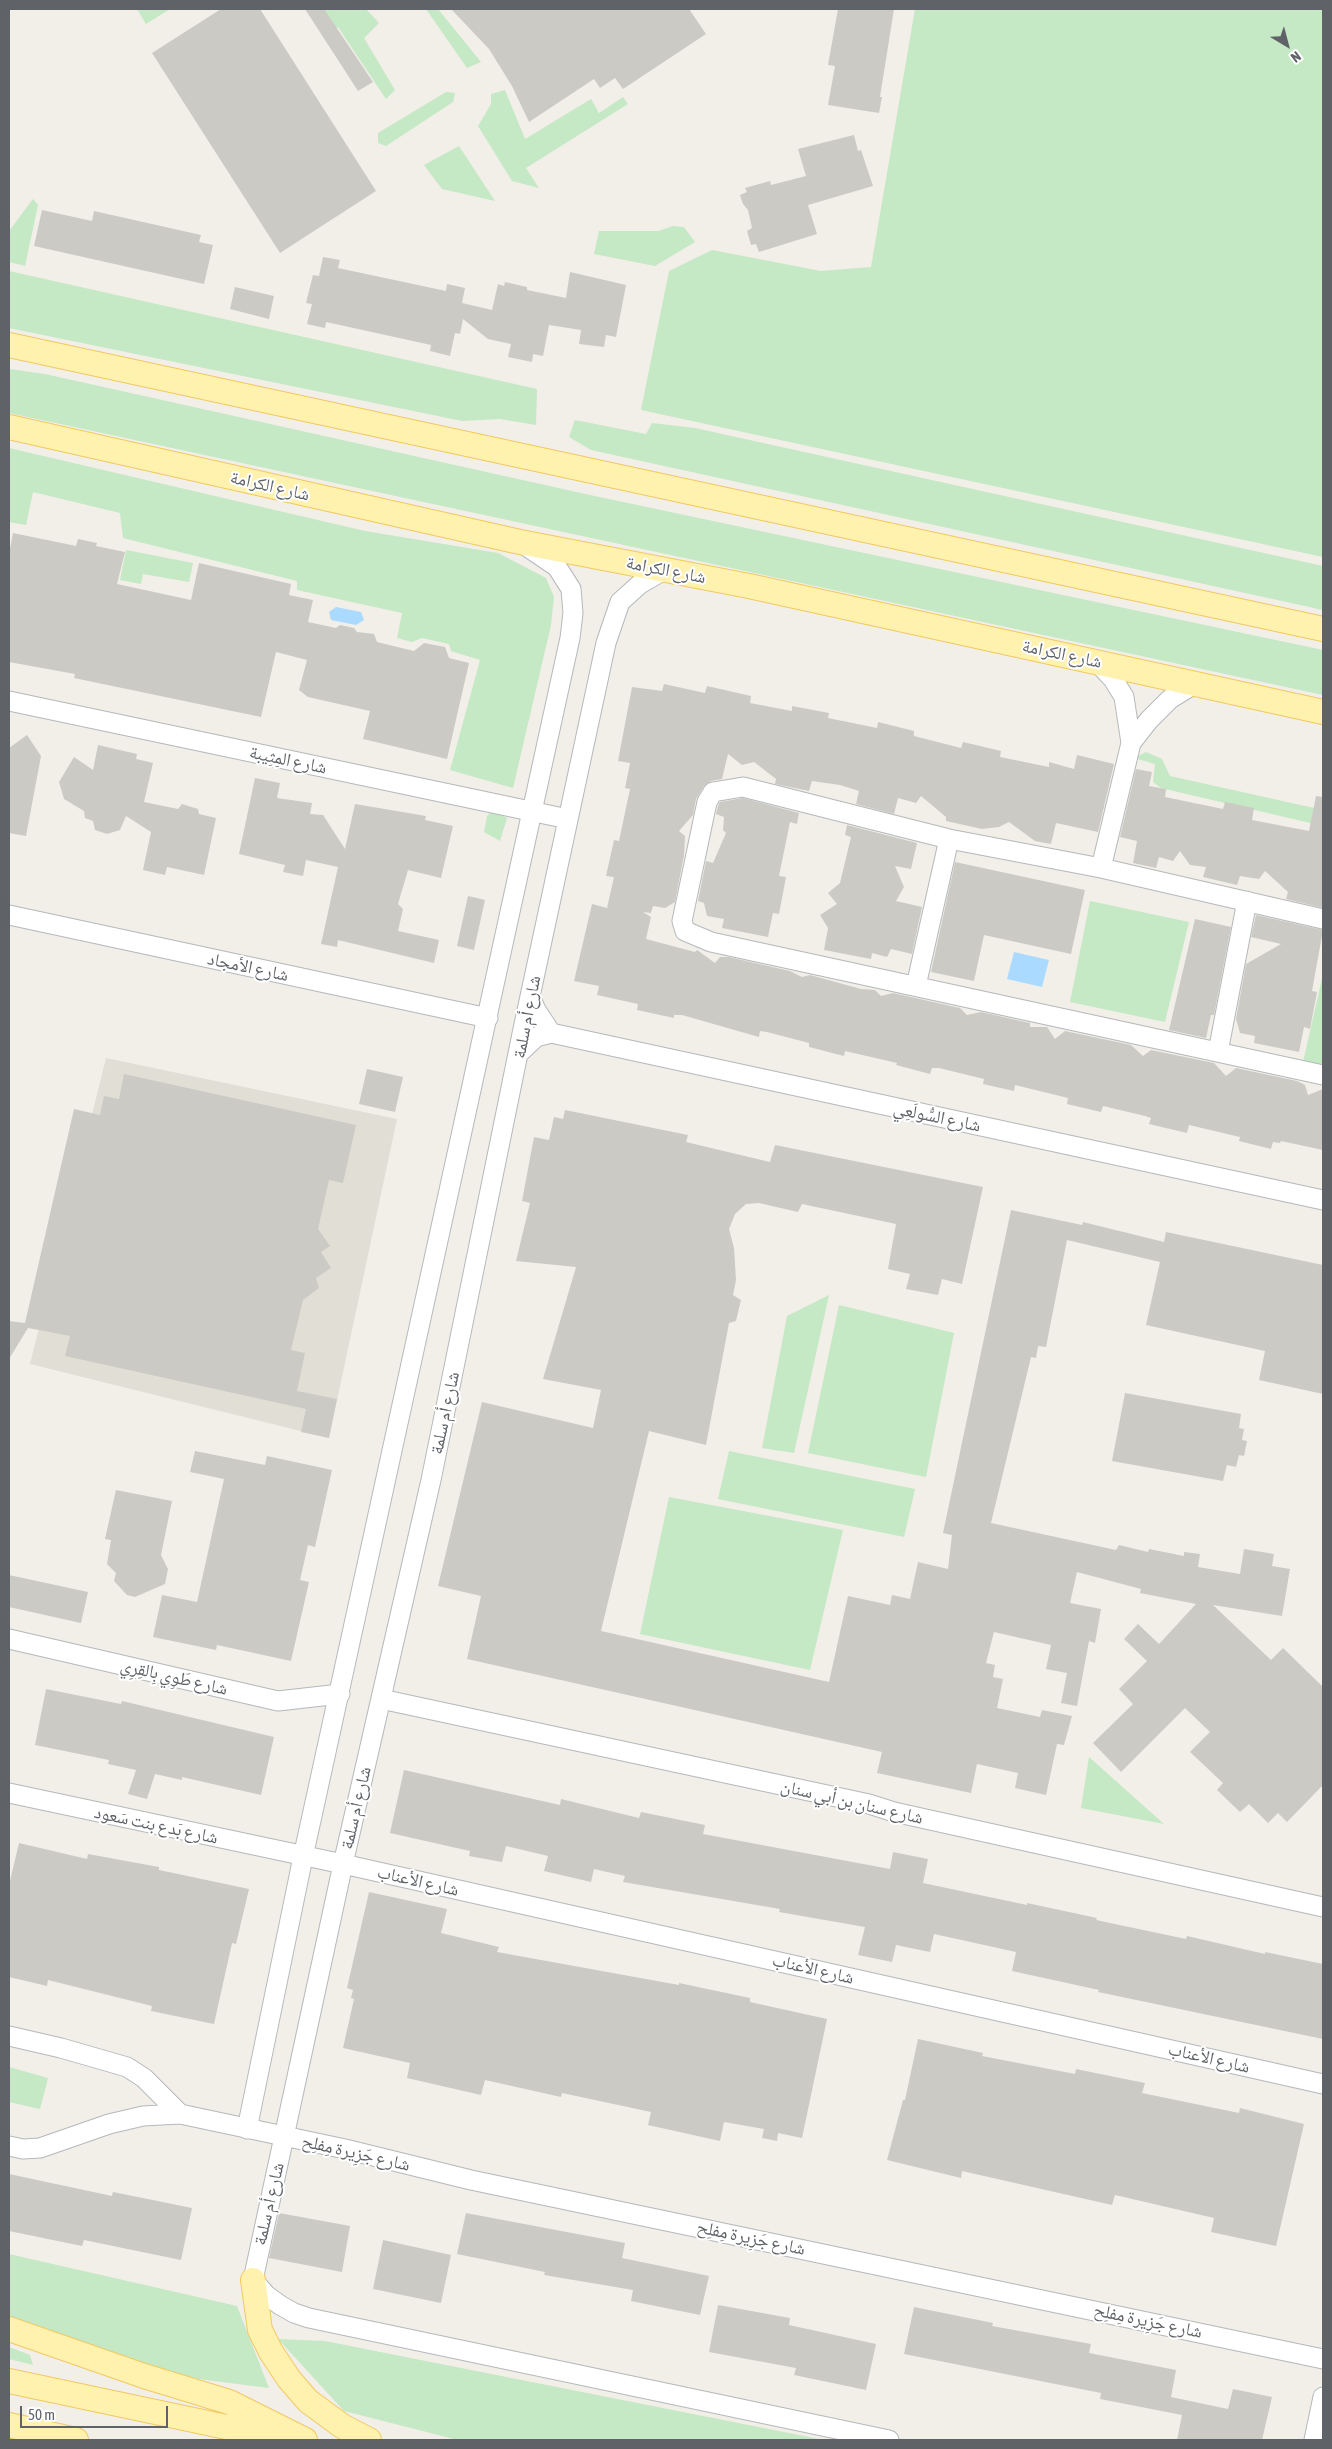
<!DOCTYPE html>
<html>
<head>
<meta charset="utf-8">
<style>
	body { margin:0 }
	#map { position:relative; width:1332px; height:2449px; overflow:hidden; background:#f1efe8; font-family:"Asap Condensed",sans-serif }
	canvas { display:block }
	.frame { position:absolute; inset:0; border:10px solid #5f6368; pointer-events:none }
	.north { position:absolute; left:1262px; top:20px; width:50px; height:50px; -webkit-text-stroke:4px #fff; paint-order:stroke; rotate:143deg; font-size:14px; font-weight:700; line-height:20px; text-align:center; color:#5f6368 }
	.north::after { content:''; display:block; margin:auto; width:18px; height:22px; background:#5f6368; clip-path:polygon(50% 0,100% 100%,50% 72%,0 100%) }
	.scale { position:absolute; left:20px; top:2406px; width:148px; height:22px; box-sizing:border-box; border:2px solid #5f6368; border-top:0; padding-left:6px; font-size:15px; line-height:18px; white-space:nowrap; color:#5f6368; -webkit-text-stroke:4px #fff; paint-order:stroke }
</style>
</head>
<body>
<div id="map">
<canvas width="1332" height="2449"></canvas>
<div class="frame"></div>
<div class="north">N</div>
<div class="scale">50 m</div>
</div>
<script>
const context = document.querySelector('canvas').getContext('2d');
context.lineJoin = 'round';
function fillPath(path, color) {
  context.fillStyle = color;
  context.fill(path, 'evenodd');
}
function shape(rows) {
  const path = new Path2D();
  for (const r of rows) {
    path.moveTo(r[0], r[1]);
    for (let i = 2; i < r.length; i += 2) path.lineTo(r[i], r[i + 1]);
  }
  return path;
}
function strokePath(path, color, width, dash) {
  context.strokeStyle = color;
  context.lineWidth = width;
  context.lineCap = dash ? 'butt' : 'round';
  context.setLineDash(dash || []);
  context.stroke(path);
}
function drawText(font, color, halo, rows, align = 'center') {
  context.font = font + ' "Asap Condensed","Noto Naskh Arabic",sans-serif';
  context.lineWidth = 4;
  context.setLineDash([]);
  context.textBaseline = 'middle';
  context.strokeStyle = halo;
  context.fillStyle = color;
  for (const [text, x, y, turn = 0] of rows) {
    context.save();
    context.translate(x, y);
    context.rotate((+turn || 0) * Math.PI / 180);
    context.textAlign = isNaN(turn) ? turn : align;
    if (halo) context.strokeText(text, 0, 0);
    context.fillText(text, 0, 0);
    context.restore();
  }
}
fillPath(shape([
	[106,1058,397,1119,329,1438,30,1364]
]), '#e1ded6');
fillPath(shape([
	[137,9,170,9,146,24],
	[324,9,366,9,379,23,364,38,395,90,386,99,338,27,333,30],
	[426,9,438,9,481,62,467,68],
	[915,9,1323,9,1323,557,641,410,669,271,712,250,821,271,871,267],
	[505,90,525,139,591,99,599,113,623,97,628,104,526,168,539,188,512,181,478,126,491,104,491,94],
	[446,92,455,93,453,102,386,146,378,143,378,133],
	[459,146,495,201,442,189,424,165],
	[33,199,38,205,25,266,9,262,9,231],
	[673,226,684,227,695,242,655,266,594,254,599,231,658,231],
	[9,271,537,389,536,425,500,419,462,421,9,328],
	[9,369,45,374,590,495,1323,650,1323,695,9,413],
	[575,420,646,434,652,423,695,428,1323,566,1323,610,591,450,569,437],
	[9,448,365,531,498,553,546,578,554,597,551,625,513,788,450,770,480,660,451,651,449,644,422,638,412,642,397,638,402,613,297,590,297,581,123,538,120,513,33,492,26,525,9,522],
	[126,550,193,563,189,582,143,574,141,584,120,580],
	[1146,752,1162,759,1170,776,1323,810,1323,826,1161,788,1153,782,1155,764,1134,758],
	[492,811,507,818,500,841,484,832,487,816],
	[1090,901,1189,922,1165,1022,1070,1002],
	[1323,974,1323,1067,1303,1062],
	[829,1295,794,1453,762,1448,787,1316],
	[839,1305,954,1333,926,1477,808,1453],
	[729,1451,915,1489,904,1537,718,1499],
	[669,1497,843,1530,810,1670,640,1634],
	[1089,1757,1164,1824,1081,1808],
	[9,2067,48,2078,40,2109,9,2102],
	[9,2254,237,2306,269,2388,175,2376,9,2322],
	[278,2339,325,2341,824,2440,458,2440,344,2411],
	[9,2347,30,2355,33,2365,9,2359]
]), '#c5e8c5');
fillPath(shape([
	[336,607,361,612,364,620,356,625,331,620,329,612],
	[1014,952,1049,960,1042,987,1007,979]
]), '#aadaff');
fillPath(shape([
	[221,9,260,9,376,191,280,253,152,53],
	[305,9,324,9,373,82,358,91],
	[451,9,689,9,706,34,623,89,615,78,600,88,594,79,529,122,512,86,489,49],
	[838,9,894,9,880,97,882,97,879,113,828,105,835,66,828,65],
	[854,135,858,151,861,150,873,186,808,205,817,234,759,252,756,244,751,245,747,231,752,228,748,210,743,204,740,195,747,192,745,188,770,181,771,185,806,176,798,149],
	[42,210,92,221,94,211,201,235,199,242,213,245,204,284,34,246],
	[323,257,340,260,338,268,446,291,447,284,465,288,462,303,492,310,498,284,504,286,505,282,527,287,527,290,566,298,570,272,626,285,616,337,606,335,604,347,579,344,581,330,549,325,543,356,533,354,532,362,508,357,511,344,488,339,463,319,460,334,455,333,450,356,430,351,431,345,326,322,325,328,307,324,312,304,306,303,313,275,319,276],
	[235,287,274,296,269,319,230,309],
	[13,533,76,546,78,539,97,543,96,546,125,552,117,584,191,600,199,563,291,584,289,595,313,600,308,622,336,628,340,625,354,628,357,632,374,634,377,642,414,651,424,643,445,647,449,658,469,663,447,759,363,739,370,711,308,697,299,690,307,660,276,652,261,717,74,678,75,674,9,662,9,554],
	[664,684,705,693,707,686,751,696,750,703,792,711,792,706,829,713,828,718,877,728,878,722,914,731,914,736,961,748,963,742,1001,751,1000,757,1049,767,1049,762,1074,769,1077,755,1114,764,1098,832,1056,823,1051,844,1035,841,1009,822,999,827,982,829,946,821,946,817,921,796,916,803,898,798,894,814,856,804,859,791,840,785,812,781,809,791,775,784,776,779,754,762,742,765,728,754,722,779,711,781,704,786,696,799,693,815,679,831,685,836,684,855,675,902,665,908,653,906,651,913,643,912,651,917,646,939,695,952,697,950,715,963,720,957,729,957,790,971,802,977,810,975,861,989,875,990,881,996,893,993,960,1008,967,1015,981,1012,1030,1023,1030,1027,1047,1027,1055,1039,1065,1031,1131,1045,1143,1056,1151,1050,1214,1063,1226,1076,1236,1068,1297,1081,1305,1085,1308,1095,1323,1089,1323,1150,1281,1141,1280,1143,1273,1142,1271,1149,1239,1141,1240,1137,1189,1125,1187,1133,1149,1124,1151,1118,1145,1116,1103,1106,1101,1112,1067,1104,1068,1098,1015,1085,1014,1091,983,1084,984,1079,939,1068,932,1068,930,1074,896,1065,897,1063,845,1051,844,1056,809,1047,809,1043,767,1032,760,1031,759,1037,682,1015,674,1015,674,1018,637,1010,638,1004,597,995,599,986,574,981,592,904,607,908,614,877,606,876,614,840,619,841,630,789,625,788,630,763,618,761,632,687,662,691],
	[27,735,41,756,26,836,9,833,9,748],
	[98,745,137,754,136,759,153,763,144,802,178,809,182,804,198,809,199,814,216,818,204,875,167,867,165,875,143,870,151,832,126,816,120,830,107,834,95,830,93,821,85,818,84,811,64,799,59,782,74,757,93,770],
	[1136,769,1152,772,1149,786,1166,789,1165,797,1223,809,1225,802,1254,808,1252,820,1309,831,1316,796,1323,797,1323,908,1286,899,1288,892,1265,871,1259,879,1240,876,1237,885,1203,877,1206,867,1190,865,1180,851,1173,861,1159,857,1156,868,1133,863,1137,841,1120,837],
	[255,778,280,783,277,798,312,803,310,814,323,815,345,849,355,804,426,816,425,820,453,826,441,878,408,870,398,904,403,909,398,931,439,940,434,963,338,940,337,947,321,944,338,867,306,860,303,876,283,872,285,865,239,854],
	[743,798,799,813,797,824,790,822,779,876,786,877,779,914,773,913,768,937,722,928,724,919,707,916,704,903,698,901,706,861,713,863,726,833,723,830,724,817,716,814,718,806,720,802],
	[847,825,917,843,911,869,895,866,904,887,896,901,922,907,912,954,891,949,887,957,872,953,871,959,824,950,828,928,820,915,837,904,828,893,840,883,851,837,845,835],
	[955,862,1085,890,1071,954,984,935,974,981,931,972],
	[468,896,485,900,474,950,457,946],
	[1256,915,1323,930,1312,991,1317,992,1310,1029,1304,1027,1299,1052,1254,1043,1255,1036,1240,1033,1236,1019,1246,964,1281,944,1251,937],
	[1195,919,1231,927,1214,1015,1211,1015,1206,1038,1169,1030],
	[367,1069,403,1077,395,1112,359,1104],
	[124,1074,356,1125,343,1183,329,1180,318,1229,330,1246,321,1252,331,1268,316,1278,319,1288,303,1300,291,1350,305,1353,297,1391,337,1399,329,1438,301,1432,306,1409,65,1356,70,1336,28,1328,9,1359,9,1321,25,1323,74,1109,100,1115,104,1096,119,1099],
	[565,1110,688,1135,686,1142,770,1162,775,1145,983,1187,962,1284,942,1279,938,1295,906,1289,910,1274,888,1269,896,1224,802,1204,798,1212,759,1203,746,1204,735,1214,729,1229,734,1248,736,1280,733,1295,741,1300,736,1321,729,1323,706,1445,649,1431,601,1631,829,1682,848,1596,890,1605,892,1595,910,1599,918,1562,948,1569,952,1535,943,1533,1011,1210,1082,1225,1083,1222,1164,1242,1166,1232,1323,1265,1323,1394,1259,1380,1265,1351,1146,1325,1160,1262,1067,1240,1046,1347,1038,1346,1036,1358,1031,1357,991,1523,1116,1550,1119,1545,1148,1552,1149,1549,1184,1556,1184,1552,1200,1554,1198,1567,1240,1574,1244,1549,1274,1554,1272,1566,1290,1569,1282,1616,1213,1605,1271,1660,1283,1648,1323,1687,1323,1785,1287,1822,1278,1813,1268,1823,1249,1804,1240,1812,1217,1790,1223,1783,1190,1752,1210,1732,1185,1708,1121,1772,1093,1743,1133,1704,1119,1689,1147,1661,1124,1639,1138,1624,1159,1644,1196,1604,1140,1593,1141,1589,1077,1572,1070,1603,1101,1609,1095,1643,1089,1641,1077,1706,1061,1703,1067,1673,1046,1669,1051,1645,994,1632,986,1663,995,1665,993,1677,1003,1679,997,1708,1040,1717,1042,1710,1072,1716,1064,1745,1057,1744,1046,1795,1015,1788,1018,1773,977,1764,971,1793,877,1773,882,1752,467,1659,481,1596,438,1586,482,1402,593,1428,601,1390,543,1379,576,1267,516,1261,530,1203,522,1201,534,1137,549,1140,554,1117,563,1119],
	[1125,1393,1241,1414,1239,1428,1244,1429,1242,1440,1247,1441,1244,1456,1239,1455,1236,1467,1227,1465,1223,1481,1112,1461],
	[195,1451,265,1465,267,1456,332,1470,315,1547,308,1545,300,1580,309,1582,291,1661,217,1645,216,1650,153,1637,162,1595,197,1602,224,1479,190,1472],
	[116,1490,172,1501,161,1555,168,1569,165,1584,135,1597,127,1595,114,1581,116,1573,107,1564,111,1540,105,1539],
	[9,1575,88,1592,81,1623,9,1607],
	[46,1689,121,1704,122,1701,274,1737,261,1795,182,1777,182,1780,155,1774,147,1799,128,1794,136,1770,108,1764,109,1760,35,1745],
	[404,1770,560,1805,561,1799,639,1818,641,1812,705,1825,703,1834,890,1869,893,1852,928,1859,923,1883,1027,1905,1027,1903,1097,1918,1096,1920,1186,1939,1187,1936,1265,1954,1265,1952,1323,1964,1323,2039,1098,1992,1099,1990,1012,1971,1016,1952,934,1934,930,1952,896,1945,892,1962,858,1955,865,1927,779,1912,780,1909,623,1882,625,1876,594,1869,591,1882,544,1871,548,1856,506,1846,502,1862,469,1856,470,1851,390,1833],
	[19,1843,87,1859,88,1854,159,1867,159,1870,249,1889,236,1944,232,1943,214,2024,151,2011,152,2006,48,1980,47,1986,9,1977,9,1885],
	[369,1892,447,1909,441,1933,499,1947,497,1952,679,1985,679,1983,750,1998,750,2002,827,2019,802,2138,778,2133,777,2141,762,2138,764,2129,724,2122,720,2141,648,2125,651,2112,562,2093,561,2097,485,2080,481,2095,407,2078,410,2063,343,2048,354,1999,351,1998,353,1990,347,1988],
	[918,2039,983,2053,982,2056,1075,2074,1076,2069,1120,2078,1145,2083,1142,2093,1239,2113,1240,2108,1304,2124,1276,2246,1211,2232,1214,2218,1115,2195,1112,2205,962,2171,961,2178,887,2160,903,2100,905,2100],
	[9,2174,112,2196,113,2192,192,2208,181,2260,84,2240,82,2246,9,2231],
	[279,2213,350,2226,342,2272,269,2258],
	[466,2213,625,2243,622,2258,709,2276,700,2315,631,2301,633,2290,544,2275,545,2272,457,2254],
	[383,2240,451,2255,441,2303,373,2289],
	[718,2305,790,2318,789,2325,876,2344,866,2390,794,2375,796,2368,709,2352],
	[914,2307,993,2323,992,2326,1091,2344,1089,2353,1176,2370,1171,2397,1228,2409,1233,2389,1272,2397,1262,2440,1177,2440,1182,2415,1100,2399,1101,2393,904,2354]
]), '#cccac5');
const minor = shape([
	[666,569,640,584,620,602,606,643,523,1029,431,1480,343,1864,253,2280,266,2295,280,2305,294,2313,309,2318,889,2440],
	[1096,661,1113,679,1124,697,1131,743,1101,868],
	[9,701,568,819],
	[1131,743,1149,720,1170,699,1196,683],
	[9,915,488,1018],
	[1323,919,1101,868,949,839,743,787,713,792,707,802,682,921,685,931,711,942,1323,1075],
	[916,986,949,839],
	[530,997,536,1010,551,1033],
	[1218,1052,1247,901],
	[519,1053,536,1037,551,1033,1323,1200],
	[9,1639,278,1701,340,1694],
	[381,1699,869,1804,894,1812,1323,1907],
	[9,1793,343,1864,1323,2084],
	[9,2036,61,2048,127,2067,144,2078,180,2114],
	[247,2129,303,1857,570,638,573,613,571,589,557,567,523,544],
	[9,2146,23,2149,40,2148,109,2124,143,2116,180,2114,345,2149,471,2180,1323,2359],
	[1314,2440,1323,2397]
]);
const major = shape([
	[9,345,1323,629],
	[9,427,520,542,749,586,1323,712],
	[253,2280,260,2330,271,2352,289,2379,308,2401,342,2426,369,2440],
	[9,2329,144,2376,229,2402,305,2440],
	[9,2381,283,2439],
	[9,2425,76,2440]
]);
strokePath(minor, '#b5b8bc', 21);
strokePath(major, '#f2c960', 26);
strokePath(minor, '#fff', 19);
strokePath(major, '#fff2af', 24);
drawText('18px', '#5f6368', '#fff', [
	["شارع الكرامة",270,486,13],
	["شارع الكرامة",666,570,11],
	["شارع الكرامة",1062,654,12],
	["شارع المِثِيبة",288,760,12],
	["شارع الأمجاد",248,967,12],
	["شارع أم سلمة",527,1017,-79],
	["شارع السُّولَعِي",937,1117,12],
	["شارع أم سلمة",445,1413,-78],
	["شارع طَوِي بِالقِرِي",174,1677,13],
	["شارع سنان بن أبي سنان",852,1802,13],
	["شارع أم سلمة",356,1808,-77],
	["شارع بَدع بنت سَعود",156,1825,12],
	["شارع الأعناب",418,1881,13],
	["شارع الأعناب",813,1969,13],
	["شارع الأعناب",1209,2058,13],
	["شارع جَزِيرة مِفلِح",356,2153,13],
	["شارع أم سلمة",269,2204,-77],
	["شارع جَزِيرة مِفلِح",751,2238,12],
	["شارع جَزِيرة مِفلِح",1148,2321,12]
]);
</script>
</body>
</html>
